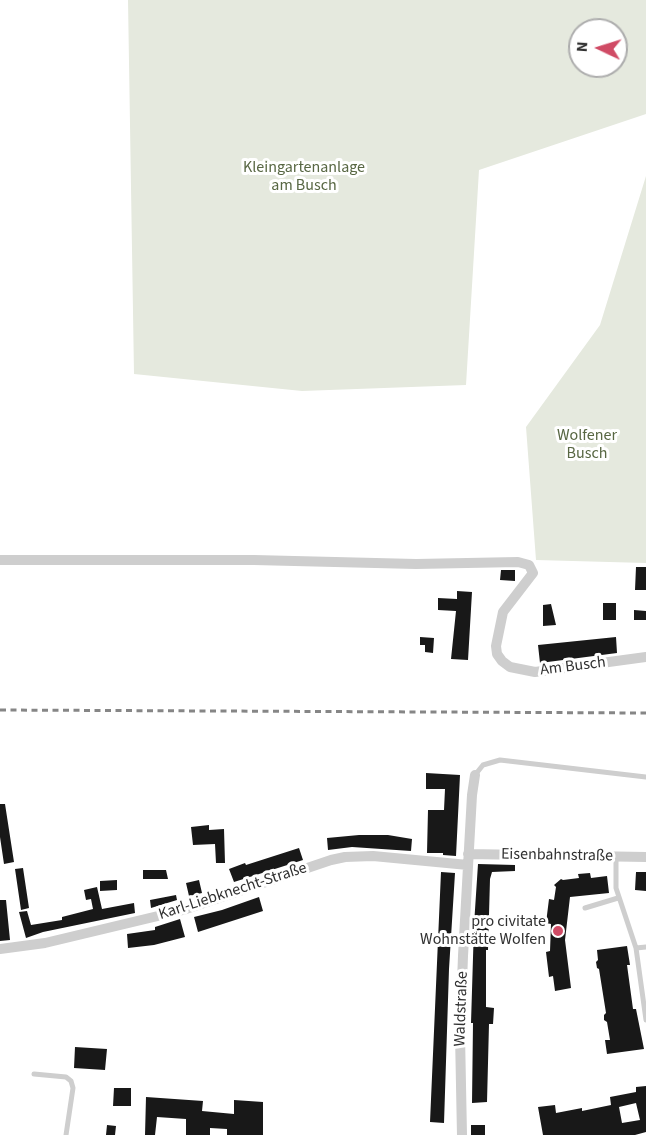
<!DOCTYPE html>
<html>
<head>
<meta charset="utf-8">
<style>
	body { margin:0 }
	#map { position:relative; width:646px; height:1135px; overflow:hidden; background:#fff; font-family:"Source Sans 3",sans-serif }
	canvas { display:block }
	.north { position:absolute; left:568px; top:18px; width:60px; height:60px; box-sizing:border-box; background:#fff; border:2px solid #adadad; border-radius:50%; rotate:274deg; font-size:16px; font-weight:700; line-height:24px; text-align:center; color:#313131 }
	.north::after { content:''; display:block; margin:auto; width:21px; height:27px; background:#d04b65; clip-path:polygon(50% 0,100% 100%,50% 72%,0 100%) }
</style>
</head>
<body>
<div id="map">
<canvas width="646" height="1135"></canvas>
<div class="north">N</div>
</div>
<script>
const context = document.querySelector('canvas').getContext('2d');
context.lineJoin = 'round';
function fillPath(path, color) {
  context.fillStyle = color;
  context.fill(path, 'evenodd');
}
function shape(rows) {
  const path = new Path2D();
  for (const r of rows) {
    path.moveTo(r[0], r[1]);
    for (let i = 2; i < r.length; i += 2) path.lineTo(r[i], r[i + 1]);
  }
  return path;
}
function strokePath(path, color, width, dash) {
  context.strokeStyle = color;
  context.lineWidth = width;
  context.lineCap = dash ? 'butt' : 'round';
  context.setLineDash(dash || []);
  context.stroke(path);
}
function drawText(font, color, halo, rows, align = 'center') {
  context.font = font + ' "Source Sans 3",sans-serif';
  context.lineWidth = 6;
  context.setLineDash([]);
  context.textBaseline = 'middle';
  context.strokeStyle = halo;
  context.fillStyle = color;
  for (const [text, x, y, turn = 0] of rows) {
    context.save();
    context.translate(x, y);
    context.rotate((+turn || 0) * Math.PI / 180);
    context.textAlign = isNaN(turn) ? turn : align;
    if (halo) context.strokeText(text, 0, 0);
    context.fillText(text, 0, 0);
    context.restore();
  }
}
fillPath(shape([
	[128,0,646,0,646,114,479,170,466,385,302,391,134,374],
	[580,30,616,30,616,66,580,66],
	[646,176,646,563,536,560,526,427,600,325]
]), '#e5e9de');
fillPath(shape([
	[636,567,646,567,646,590,635,590],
	[501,570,515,570,515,581,500,580],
	[457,591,472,592,468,660,451,659,456,611,438,610,438,598,457,599],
	[603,603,616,603,616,620,603,620],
	[551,604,556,625,543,626,543,605],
	[634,610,646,611,646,620,634,620],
	[420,637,434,638,433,653,425,652,425,645,420,645],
	[616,637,617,653,540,663,538,645],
	[426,773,460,775,456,856,443,855,443,853,427,853,428,810,444,810,445,789,426,789],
	[0,804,5,804,14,862,4,864,0,837],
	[209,825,209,830,224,829,225,863,216,863,215,844,193,845,191,827],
	[359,835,388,835,412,839,411,851,352,847,328,850,327,838],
	[299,848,303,860,234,882,229,869,245,863,246,865],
	[478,864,515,865,515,871,492,872,490,879,488,950,486,950,486,1007,494,1008,493,1024,489,1024,487,1102,472,1103,473,1023,471,1023,474,925],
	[23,868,29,908,21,910,15,869],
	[143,870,166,870,168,879,143,879],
	[441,872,455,873,449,969,444,1123,430,1122],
	[636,872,646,872,646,891,635,890],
	[590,873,591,878,607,876,609,893,570,897,565,940,571,988,555,991,553,976,549,977,546,952,550,951,551,924,546,923,549,899,554,900,556,887,554,885,561,879,563,880,579,878,578,874],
	[117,880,117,890,100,891,100,881],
	[199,880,202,893,189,896,186,883],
	[97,887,102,909,134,903,135,913,43,932,26,938,19,912,27,911,31,925,62,920,62,917,93,909,91,899,86,900,84,890],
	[176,895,177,900,151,908,150,900],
	[259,897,263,911,198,932,194,917,222,910],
	[0,900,6,900,10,940,0,941],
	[180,919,185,937,154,945,128,948,127,934,155,930,155,927],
	[627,946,630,965,627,965,633,1009,636,1009,644,1049,607,1054,605,1040,610,1040,607,1022,604,1020,604,1015,606,1013,599,969,597,968,596,962,598,960,597,950],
	[75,1047,107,1049,105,1070,74,1068],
	[646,1086,646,1132,635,1135,543,1135,538,1107,555,1105,556,1113,582,1108,582,1111,611,1105,610,1097,636,1092,636,1087],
	[636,1103,640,1120,622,1123,619,1107],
	[114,1088,131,1088,131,1106,113,1106],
	[146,1097,203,1101,202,1111,234,1114,234,1100,263,1102,263,1135,227,1135,227,1129,210,1128,210,1135,186,1135,186,1119,157,1117,155,1135,145,1135],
	[107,1125,116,1126,115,1135,106,1135],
	[471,1125,485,1125,485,1135,471,1135]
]), '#181818');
strokePath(shape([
	[475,775,483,765,500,760,646,777],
	[616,857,616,888,636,948,646,1020],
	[585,908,618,898],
	[636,948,646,947],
	[34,1074,66,1077,71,1081,73,1088,66,1135]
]), '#cecece', 5);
strokePath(shape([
	[0,560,254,560,416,564,518,562,529,565,533,573,503,612,496,646,497,654,502,661,510,667,535,672,646,657],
	[468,854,646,857],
	[0,949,45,943,183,910,331,860,345,857,373,856,468,865],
	[462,1135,460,1035,463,956,472,795,475,775]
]), '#cecece', 10);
strokePath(shape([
	[0,710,646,713]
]), '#868686', 3, [6, 4.5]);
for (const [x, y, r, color] of [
	[558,931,6,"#d04b65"]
]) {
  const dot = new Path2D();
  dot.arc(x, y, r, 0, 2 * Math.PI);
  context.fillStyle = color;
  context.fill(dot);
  strokePath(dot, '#fff', 2);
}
drawText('16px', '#586743', '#fff', [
	["Kleingartenanlage",304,168],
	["am Busch",304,186],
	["Wolfener",587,436],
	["Busch",587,454]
]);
drawText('16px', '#313131', '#fff', [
	["Am Busch",573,667,-7],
	["Eisenbahnstraße",557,856,1],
	["Karl-Liebknecht-Straße",233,892,-18],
	["Waldstraße",462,1009,-88]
]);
drawText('16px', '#313131', '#fff', [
	["pro civitate",546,922],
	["Wohnstätte Wolfen",546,940]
], 'right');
</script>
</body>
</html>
